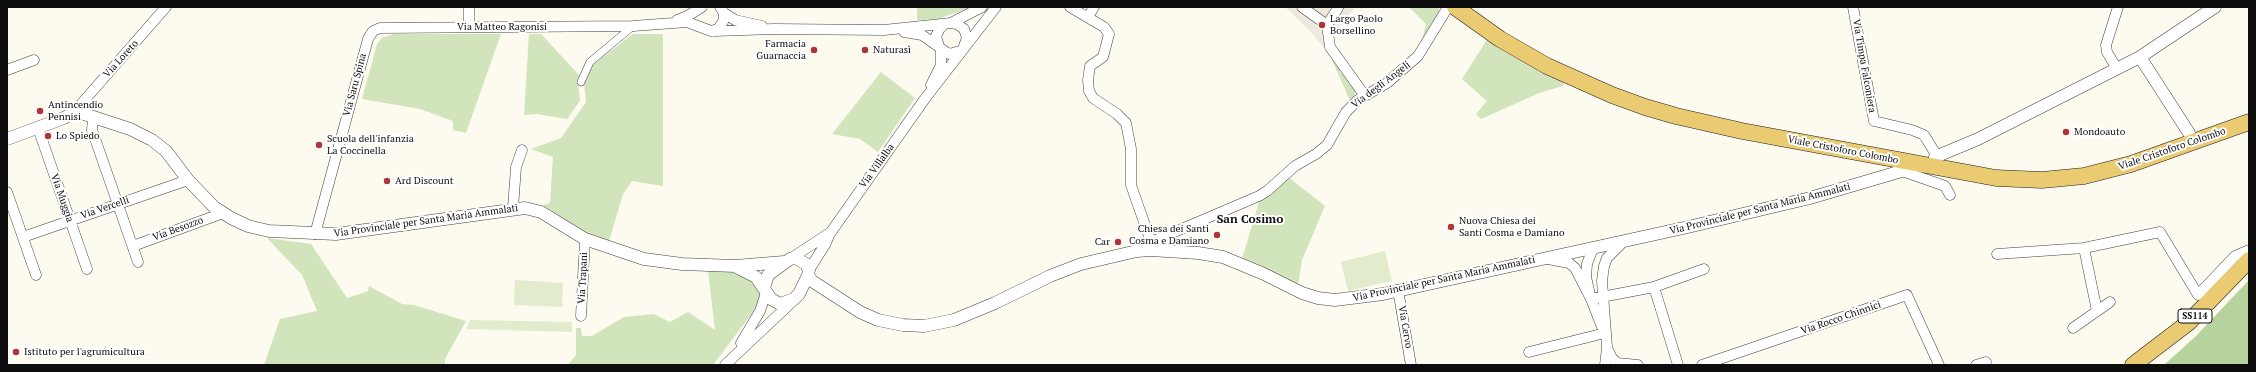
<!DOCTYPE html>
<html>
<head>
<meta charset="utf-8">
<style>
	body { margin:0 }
	#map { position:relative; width:2256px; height:372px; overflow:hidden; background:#fdfaef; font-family:"PT Serif",serif }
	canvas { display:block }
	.frame { position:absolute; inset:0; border:8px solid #0d0d0d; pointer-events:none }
</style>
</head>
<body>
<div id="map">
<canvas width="2256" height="372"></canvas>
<div class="frame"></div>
</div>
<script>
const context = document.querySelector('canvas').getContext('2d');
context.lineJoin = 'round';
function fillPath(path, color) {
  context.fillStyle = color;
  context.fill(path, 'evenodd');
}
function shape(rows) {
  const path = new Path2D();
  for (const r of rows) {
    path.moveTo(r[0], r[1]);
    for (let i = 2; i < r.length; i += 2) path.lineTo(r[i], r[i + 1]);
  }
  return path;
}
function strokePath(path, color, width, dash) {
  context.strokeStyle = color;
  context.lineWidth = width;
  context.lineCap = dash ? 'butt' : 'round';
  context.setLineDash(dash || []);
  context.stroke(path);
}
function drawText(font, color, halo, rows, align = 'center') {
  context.font = font + ' "PT Serif",serif';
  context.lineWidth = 4;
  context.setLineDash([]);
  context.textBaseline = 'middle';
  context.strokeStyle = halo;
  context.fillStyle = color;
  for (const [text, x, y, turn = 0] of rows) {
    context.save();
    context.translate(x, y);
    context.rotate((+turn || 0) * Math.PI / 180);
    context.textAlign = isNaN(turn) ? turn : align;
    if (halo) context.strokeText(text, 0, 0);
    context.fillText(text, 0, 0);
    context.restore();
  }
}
fillPath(shape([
	[917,7,972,7,938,19,917,20],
	[1409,7,1439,7,1439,13,1420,48,1426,24],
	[1313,22,1341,70,1339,71,1342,74,1344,73,1355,90,1355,98,1351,103,1328,51,1310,31],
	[394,34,501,34,466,133,453,130,453,121,420,109,362,99,377,44,382,38],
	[529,34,541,34,580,76,578,80,580,101,567,119,537,114,524,115],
	[633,34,663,34,663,186,632,181,623,194,609,241,587,233,543,205,550,203,553,157,531,149,561,138,586,102,584,83,592,65],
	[1488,38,1564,81,1563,86,1539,93,1481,119,1476,114,1487,101,1462,79],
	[881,72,915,98,878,152,860,139,832,134],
	[1287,176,1325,206,1302,260,1298,286,1242,259,1260,199],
	[267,238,311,244,347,298,368,291,369,286,402,304,414,305,466,321,445,359,445,365,264,365,280,319,317,311,302,275],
	[708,271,737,271,750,276,761,292,759,304,713,365,568,365,576,355,576,328,581,328,582,336,592,336,624,317,654,314,670,322,688,312,715,330]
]), '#d1e4bc');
fillPath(shape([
	[2249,280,2249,365,2164,365,2196,336]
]), '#b6d39d');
fillPath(shape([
	[1385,251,1392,281,1348,291,1341,262],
	[515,280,563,283,562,307,514,305],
	[470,320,572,322,572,332,466,329]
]), '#e2eccd');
fillPath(shape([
	[1285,7,1355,7,1333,35,1328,51,1310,31]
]), '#ede9de');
const pedestrian = shape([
	[581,82,590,62,633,26]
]);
const minor = shape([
	[469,7,469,27],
	[1070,7,1104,27,1109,34,1103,57,1090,66,1088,80,1089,91,1093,98,1117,114,1126,123,1131,149,1131,185,1151,242,1151,248],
	[1302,7,1327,25],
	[1337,7,1338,8,1327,25,1330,47,1365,96],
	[1853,7,1874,121,1912,130,1924,135,1937,156],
	[724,13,735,20,762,26],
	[1088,17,1094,7],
	[677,20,689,15,702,7],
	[951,23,957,24,964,29,967,38,964,46],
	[945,24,940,28,936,36,939,47,949,54,960,51],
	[714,31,774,29,884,30,951,23,982,7],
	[904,32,922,35,939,47],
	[2117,69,2107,52,2106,45,2118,7],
	[7,70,34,60],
	[931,85,941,65,941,50],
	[75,111,166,7],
	[93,118,92,130,138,262],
	[38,128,87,269],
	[1902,171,1945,186,1950,195],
	[7,192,36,275],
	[513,208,516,167,522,150],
	[315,234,368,39,373,31,380,28,633,26,687,22,711,31,718,29,724,20,724,13,720,7],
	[23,237,188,180],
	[1151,242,1259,196,1267,191,1295,166,1316,154,1327,145,1346,112,1358,100,1387,83,1418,56,1448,7],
	[133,246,223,213],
	[1593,248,1587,264,1586,277,1591,299,1654,287,1678,365],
	[2084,248,2097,311],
	[1997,254,2084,248,2160,232,2198,295,2235,256,2249,250],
	[790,259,831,232,924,100,996,7],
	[1548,259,1569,263,1575,268,1591,299,1602,327],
	[809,270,826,243,830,233],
	[1654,287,1704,269],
	[1398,290,1411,365],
	[581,316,585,239],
	[2073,328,2110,302],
	[741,343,760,311,766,293],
	[1607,348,1612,358,1617,363,1638,365],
	[1529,352,1605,333],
	[725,365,793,301],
	[1605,365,1607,347,1602,281,1604,266,1607,258,1623,242],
	[1702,365,1907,295,1939,365],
	[1976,365,1986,362]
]);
const tertiary = shape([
	[2140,57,2189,133],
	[7,139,64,118,75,111,130,129,152,140,166,151,188,180,214,207,231,218,248,226,269,231,336,234,525,208,541,212,585,239,644,259,682,264,735,266,784,262],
	[1935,157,1978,139,2140,57,2215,7],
	[738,268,756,277,771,299,780,304,794,299,799,294,808,275,809,270,806,264,796,258,790,259,768,275,764,288],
	[808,275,812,281,860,312,878,320,903,325,924,326,954,320,995,303,1050,276,1081,264,1137,251,1151,250,1198,253,1223,257,1264,274,1302,293,1318,298,1335,300,1383,294,1688,227,1810,198,1905,170]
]);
const primary = shape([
	[1455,7,1500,39,1547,66,1612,95,1645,107,1676,116,1742,131,1996,178,2042,180,2084,176,2131,164,2249,122],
	[2133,365,2188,323,2249,260]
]);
strokePath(pedestrian, '#404040', 8);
strokePath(minor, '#404040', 11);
strokePath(tertiary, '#404040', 13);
strokePath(primary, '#1e1e1e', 17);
strokePath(pedestrian, '#fff', 7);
strokePath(minor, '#fff', 10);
strokePath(tertiary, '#fff', 12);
strokePath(primary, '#eacb72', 16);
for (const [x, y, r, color] of [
	[1322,25,4,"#ae343c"],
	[814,50,4,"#ae343c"],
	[865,50,4,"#ae343c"],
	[40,111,4,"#ae343c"],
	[2066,132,4,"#ae343c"],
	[48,136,4,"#ae343c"],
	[319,145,4,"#ae343c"],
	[387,181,4,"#ae343c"],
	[1451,227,4,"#ae343c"],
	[1217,235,4,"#ae343c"],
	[1118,242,4,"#ae343c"],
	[16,352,4,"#ae343c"]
]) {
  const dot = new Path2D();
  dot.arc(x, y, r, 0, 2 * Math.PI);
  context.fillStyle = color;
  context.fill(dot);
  strokePath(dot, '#fff', 1.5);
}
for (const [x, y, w] of [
	[2195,316,34]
]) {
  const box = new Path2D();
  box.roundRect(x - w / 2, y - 7, w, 14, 3);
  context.fillStyle = '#fff';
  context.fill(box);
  strokePath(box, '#0d0d0d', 1);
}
drawText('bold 9px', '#0d0d0d', null, [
	["SS114",2195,316]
]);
drawText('10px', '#0d0d0d', '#fff', [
	["Largo Paolo",1330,19],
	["Borsellino",1330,31],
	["Farmacia",806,44,"right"],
	["Guarnaccia",806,56,"right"],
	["Naturasì",873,50],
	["Antincendio",48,105],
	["Pennisi",48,117],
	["Mondoauto",2074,132],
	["Lo Spiedo",56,136],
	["Scuola dell'infanzia",327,139],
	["La Coccinella",327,151],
	["Ard Discount",395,181],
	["Nuova Chiesa dei",1459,221],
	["Santi Cosma e Damiano",1459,233],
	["Chiesa dei Santi",1209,229,"right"],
	["Cosma e Damiano",1209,241,"right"],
	["Car",1110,242,"right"],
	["Istituto per l'agrumicultura",24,352]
], 'left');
drawText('10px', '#0d0d0d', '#fff', [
	["Via Matteo Ragonisi",502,27],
	["Via Loreto",121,59,-48],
	["Via Timpa Falconiera",1864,66,80],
	["Via Saru Spina",355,85,-75],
	["Via degli Angeli",1381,85,-37],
	["Viale Cristoforo Colombo",2172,149,-19],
	["Viale Cristoforo Colombo",1843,150,11],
	["Via Villalba",877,166,-54],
	["Via Muggia",62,198,71],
	["Via Vercelli",105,208,-19],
	["Via Provinciale per Santa Maria Ammalati",1760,209,-14],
	["Via Provinciale per Santa Maria Ammalati",426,221,-8],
	["Via Besozzo",178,229,-20],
	["Via Trapani",583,278,-87],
	["Via Provinciale per Santa Maria Ammalati",1444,279,-12],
	["Via Rocco Chinnici",1841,318,-19],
	["Via Cervo",1405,327,80]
]);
drawText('bold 12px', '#0d0d0d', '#fff', [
	["San Cosimo",1250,220]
]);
</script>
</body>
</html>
